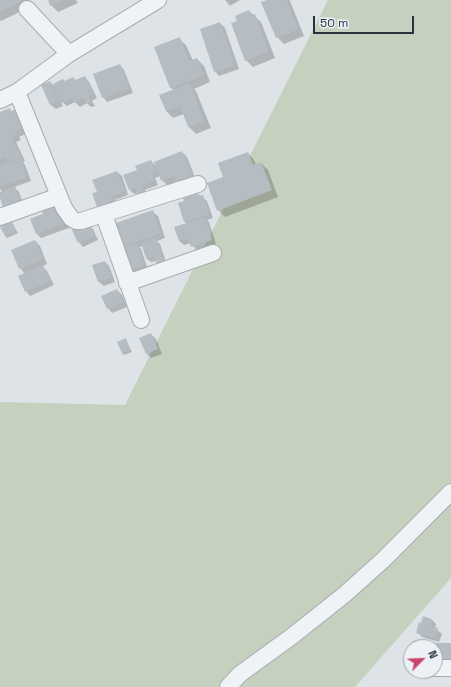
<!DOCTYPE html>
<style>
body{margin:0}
#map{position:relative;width:451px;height:687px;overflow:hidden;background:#dee3e7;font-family:"Space Grotesk",sans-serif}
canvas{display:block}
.north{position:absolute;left:403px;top:639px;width:40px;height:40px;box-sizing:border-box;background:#edf1f5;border:1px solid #9ea5ab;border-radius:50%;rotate:66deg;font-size:11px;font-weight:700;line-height:16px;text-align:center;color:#28333d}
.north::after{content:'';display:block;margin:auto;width:14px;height:18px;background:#c94670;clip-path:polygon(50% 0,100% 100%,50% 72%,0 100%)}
.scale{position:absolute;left:313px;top:16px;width:101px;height:18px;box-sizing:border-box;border:2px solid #28333d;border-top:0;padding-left:5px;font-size:12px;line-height:14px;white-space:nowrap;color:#28333d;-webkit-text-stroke:3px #edf1f5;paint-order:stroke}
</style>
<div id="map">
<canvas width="451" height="687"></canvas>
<div class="north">N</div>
<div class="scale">50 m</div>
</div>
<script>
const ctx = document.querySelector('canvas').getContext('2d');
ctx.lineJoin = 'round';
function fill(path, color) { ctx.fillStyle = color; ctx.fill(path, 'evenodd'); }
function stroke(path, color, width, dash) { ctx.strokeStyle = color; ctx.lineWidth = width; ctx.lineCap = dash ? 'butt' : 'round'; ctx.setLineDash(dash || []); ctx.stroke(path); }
const green = new Path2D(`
 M328,0H451V578L355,687H0V402L125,405Z`);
const shadow = new Path2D(`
 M0,0H29L32,6L1,21L0,20Z
 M49,0H76L78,3L58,12L51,5Z
 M225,0H240L230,6Z
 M269,0H289L290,1L304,36L284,44L277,37Z
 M249,11L261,22L275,58L253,67L246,60L239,21Z
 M220,23L225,28L239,69L219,76L215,71Z
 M179,39L186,45L193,61L197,59L204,66L210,82L194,89L196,91L211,128L196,134L189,127L184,114L173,118L166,111L174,90L171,88L156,48Z
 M120,65L124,70L133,93L107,102L103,97Z
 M85,77L89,82L97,98L92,101L95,106L91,107L87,103L80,107L75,102L67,106L60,100L63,106L56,109L51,105L42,85L50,82L53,85L63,80L64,82L73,78L76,81Z
 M9,109L29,132L19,137L21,140L16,142L25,161L23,162L25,165L31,181L14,187L19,192L24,206L9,211L4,207L0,195V193L3,192L0,189V113Z
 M182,152L187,157L196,180L182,185L177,181L167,185L162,180L160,176L155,178L158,185L145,190L149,201L138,193L134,194L130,190L138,170L151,161L157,167Z
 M248,153L254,160L256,165L261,163L268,170L278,197L225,217L218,210Z
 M117,172L122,176L128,195L115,200L117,205L113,211L98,192Z
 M198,194L207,201L213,218L207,220L209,222L216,244L197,251L191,243L184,245L179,241L187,224L185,222V202Z
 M61,206L69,228L41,238L37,234L31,219Z
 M153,212L158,216L165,238L157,241L160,244L168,268L156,261L151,262L146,258L143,246L139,247L141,249L148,270L132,275L122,247Z
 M12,223L18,233L7,238L5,236Z
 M88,224L93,229L98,240L83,247L79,242Z
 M35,241L40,246L47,264L42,266L47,271L54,285L30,296L26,291L25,274L20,268Z
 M105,262L109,266L115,282L104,286L99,282L93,266Z
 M117,290L122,295L127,307L112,313L108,308Z
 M151,334L156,339L162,354L151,358L147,354Z
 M126,340L132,352L124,355L122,353Z
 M432,620L436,624L435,628L442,634L439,642L422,637L417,632L422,624Z
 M451,644L443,660H441L436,655Z`);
const building = new Path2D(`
 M0,0H23L0,12Z
 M48,0H63L50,6Z
 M267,0H286L298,29L276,38L261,2Z
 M249,10L251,15L255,14L269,51L245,61L231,23L237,21L235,16Z
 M220,22L235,65L214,72L200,29Z
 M180,37L189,61L197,58L204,75L170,88L154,47Z
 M120,64L129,88L102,98L93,74Z
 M85,76L93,94L88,96L91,101L86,104L84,98L74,103L72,98L61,103L53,84L63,79L64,81L73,77L75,80Z
 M50,81L59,101L50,105L41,85Z
 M190,83L204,121L188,127L180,106L166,111L159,95Z
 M10,108L11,111L17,109L25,128L15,132L17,135L12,138L21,157L8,162L6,157L0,160V112Z
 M182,151L192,175L177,181L174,176L161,181L154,162Z
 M248,152L253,165L261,162L272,190L217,211L207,183L223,177L218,163Z
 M21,159L27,177L0,186V166Z
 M151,160L156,171L152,173L154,181L141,186L145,196L139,199L135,188L129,190L123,175L137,170L135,166Z
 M117,171L125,191L111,196L113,200L107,202L109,206L98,210L92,193L97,192L92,180Z
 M15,186L20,202L3,207L0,198V192Z
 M198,193L199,196L203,195L209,214L184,222L178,203L184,201L183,198Z
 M56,201L65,223L36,234L30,219L43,214L41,207Z
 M153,210L161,233L122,247L113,224Z
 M205,217L212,240L191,247L188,238L179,241L174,227Z
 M12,221L16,231L5,236L0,227Z
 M88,223L94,236L78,243L72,230Z
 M156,238L164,263L157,266L154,256L146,258L141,243Z
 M35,240L43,259L19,269L11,250Z
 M137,243L144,265L127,271L119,249Z
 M105,261L111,278L98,282L92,265Z
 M43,265L50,281L25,292L18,276Z
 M117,289L123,302L107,309L101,296Z
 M151,333L158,349L146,354L139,338Z
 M126,338L130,350L122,353L117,342Z
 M423,616L432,619L430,626L438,628L435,638L416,633L419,622L421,623Z
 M436,643H451V663L442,662L443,656L435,655Z`);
const minor = new Path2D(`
 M27,9L69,54
 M17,92L64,208L71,218L76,221H81L198,184
 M0,100L17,92L69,54L158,0
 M104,215L141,320
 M0,217L59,196
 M127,283L213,253
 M435,668H451
 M228,687L240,674L291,637L344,595L383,560L451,492`);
fill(green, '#c6d0bf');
fill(shadow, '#0003');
fill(building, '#b5bdc3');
stroke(minor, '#a4abb1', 18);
stroke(minor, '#f0f3f5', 16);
</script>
